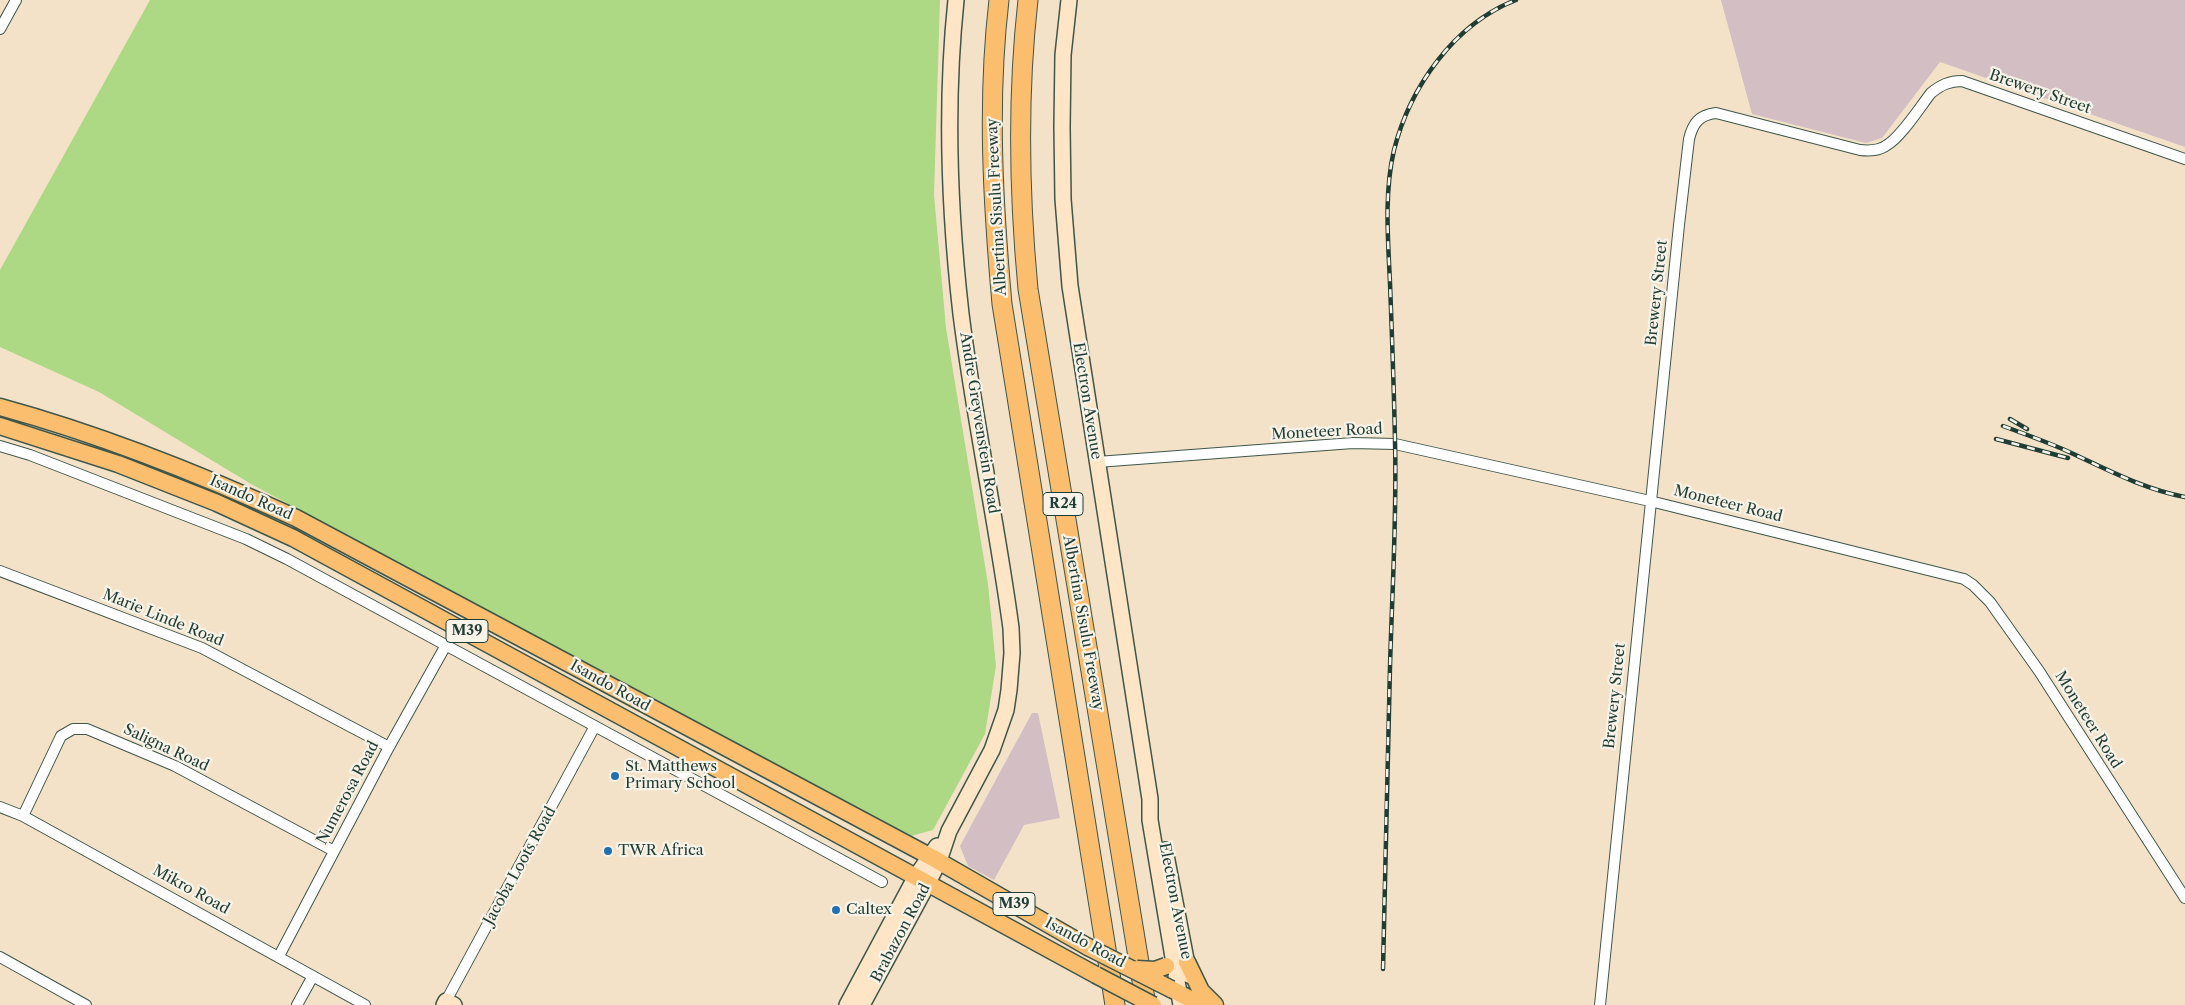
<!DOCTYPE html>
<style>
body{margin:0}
canvas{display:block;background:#f3e2c8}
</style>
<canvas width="2185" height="1005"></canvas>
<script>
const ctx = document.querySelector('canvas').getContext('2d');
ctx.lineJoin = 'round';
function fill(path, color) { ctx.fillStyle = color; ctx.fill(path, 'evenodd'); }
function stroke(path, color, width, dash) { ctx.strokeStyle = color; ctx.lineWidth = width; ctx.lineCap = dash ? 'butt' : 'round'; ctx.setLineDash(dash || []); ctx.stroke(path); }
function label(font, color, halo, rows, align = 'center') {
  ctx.font = font + ' "Libre Caslon Text",serif'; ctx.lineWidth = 4.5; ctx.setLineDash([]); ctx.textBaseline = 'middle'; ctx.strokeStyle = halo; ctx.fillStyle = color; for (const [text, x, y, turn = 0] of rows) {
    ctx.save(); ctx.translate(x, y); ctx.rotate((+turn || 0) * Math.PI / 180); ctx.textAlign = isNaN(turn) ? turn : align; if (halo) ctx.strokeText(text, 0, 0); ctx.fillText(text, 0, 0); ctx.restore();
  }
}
const industrial = new Path2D(`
 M1721,0H2185V147L1940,62L1882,138L1866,143L1752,114Z
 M1032,713H1038L1060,818L1024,825L994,880L968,866L960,846Z`);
const green = new Path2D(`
 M150,0H940L934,195L946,328L988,584L996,666L985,734L933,830L911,836L251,484L99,392L0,347V270Z`);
const street = new Path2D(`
 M0,29L16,0
 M0,446L30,455L246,539L287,559L882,882
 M1097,462L1353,443L1395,444L1650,501L1964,579L1973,585L1990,602L2039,671L2185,898
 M0,571L202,648L389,747
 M0,807L23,816L365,1005
 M23,816L61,736L73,729H87L175,766L334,851
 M279,956L389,747L446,645
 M0,957L86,1005
 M446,1001L595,726
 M297,1005L313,976
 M1600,1005L1679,225L1689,139C1693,123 1699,115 1716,113L1860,150C1870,151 1879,151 1887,145C1901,137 1920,107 1931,93C1941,85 1949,81 1962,81L2185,159`);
const secondary = new Path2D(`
 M1069,0L1063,55L1062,127L1063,199L1070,286L1150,799V820L1181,1005
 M1165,850L1189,975
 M444,1005L446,1001L454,1005
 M847,1005L915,878L937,846
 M862,1005L927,885L939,861L949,831L992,750L1006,710L1009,690L1012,653L1011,628C997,523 974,419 961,314C949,209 945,105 956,0`);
const primary = new Path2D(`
 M0,407C102,435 200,474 296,518L933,858L1088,947
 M0,426L118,464L217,503L293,538L1096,975
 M1187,962L1201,991L1215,1005
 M1171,989L1202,1005`);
const highway = new Path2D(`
 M999,0C987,102 993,203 1002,304L1115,1005
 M1028,0C1017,97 1019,193 1028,289L1146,1005`);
const rail = new Path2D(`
 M2010,419L2027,429
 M2003,426C2025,434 2047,442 2067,451C2106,469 2143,489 2185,497
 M1996,439L2068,458
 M1383,969C1385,869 1387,768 1390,667C1392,592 1397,517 1395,441C1394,389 1392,336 1390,283C1388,239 1384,193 1394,150C1410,87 1454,24 1516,0`);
const primaryBridge = new Path2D(`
 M1088,947L1171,989
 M1137,969L1155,970L1166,966
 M1096,975L1153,1005`);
const markers = [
 [615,776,5,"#1f6fb2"],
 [608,851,5,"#1f6fb2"],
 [836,910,5,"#1f6fb2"]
];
const shields = [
 [1063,504,40],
 [467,631,42],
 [1014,904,42]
];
const shieldNames = [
 ["R24",1063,504],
 ["M39",467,631],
 ["M39",1014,904]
];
const streetNames = [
 ["Brewery Street",2040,92,19],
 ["Albertina Sisulu Freeway",997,207,-93],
 ["Brewery Street",1657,293,-84],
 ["Electron Avenue",1087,401,81],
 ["Andre Greyvenstein Road",979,423,81],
 ["Moneteer Road",1327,432,-3],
 ["Isando Road",251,498,24],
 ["Moneteer Road",1728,504,14],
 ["Marie Linde Road",163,618,22],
 ["Albertina Sisulu Freeway",1083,623,80],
 ["Isando Road",610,686,29],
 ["Brewery Street",1615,696,-84],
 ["Moneteer Road",2088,720,58],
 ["Saligna Road",166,748,25],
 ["Numerosa Road",348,793,-62],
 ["Jacoba Loots Road",520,866,-61],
 ["Mikro Road",191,890,29],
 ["Electron Avenue",1175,901,79],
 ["Brabazon Road",901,933,-62],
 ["Isando Road",1085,943,28]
];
const poiNames = [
 ["St. Matthews",625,767],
 ["Primary School",625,784],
 ["TWR Africa",618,851],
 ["Caltex",846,910]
];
fill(industrial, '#d2bec3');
fill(green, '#add884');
stroke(street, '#3f564a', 12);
stroke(secondary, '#3f564a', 18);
stroke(primary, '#3f564a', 19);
stroke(highway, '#3f564a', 21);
stroke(street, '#fff', 10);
stroke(secondary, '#fde5c5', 15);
stroke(primary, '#fbbe6e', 16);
stroke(highway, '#fbbe6e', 19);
stroke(rail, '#1f3d34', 4.5);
stroke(rail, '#f7f3e8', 2.5, [8]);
stroke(primaryBridge, '#3f564a', 19, []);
stroke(primaryBridge, '#fbbe6e', 16);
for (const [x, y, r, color] of markers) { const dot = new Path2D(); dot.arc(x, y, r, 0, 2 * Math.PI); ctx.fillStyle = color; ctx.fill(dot); stroke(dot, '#f7f3e8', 2); }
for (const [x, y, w] of shields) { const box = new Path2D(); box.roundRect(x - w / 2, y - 11.5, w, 23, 4); ctx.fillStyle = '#f7f3e8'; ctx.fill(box); stroke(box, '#1f3d34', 1); }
label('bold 14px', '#1f3d34', null, shieldNames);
label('15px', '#1f3d34', '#f7f3e8', streetNames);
label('15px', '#1f3d34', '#f7f3e8', poiNames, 'left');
</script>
